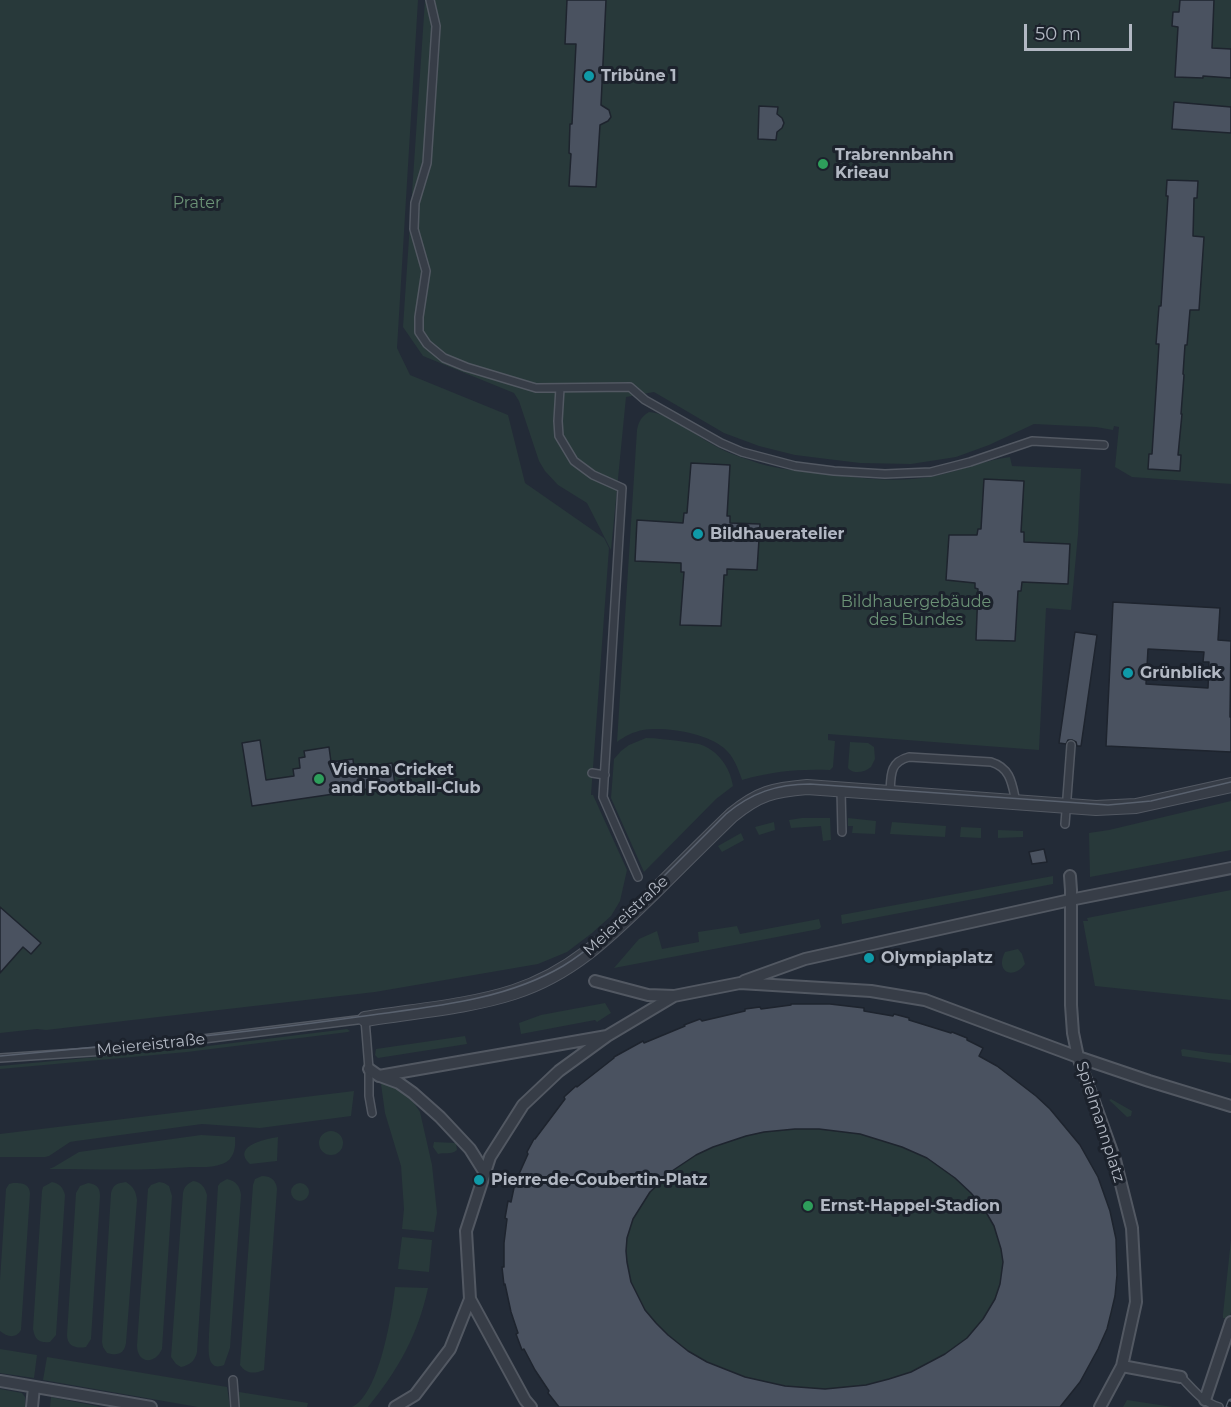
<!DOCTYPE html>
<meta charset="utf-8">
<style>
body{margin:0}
#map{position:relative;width:1231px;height:1407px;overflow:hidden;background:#232b37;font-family:Montserrat,sans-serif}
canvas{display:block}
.scale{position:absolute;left:1024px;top:24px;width:108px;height:27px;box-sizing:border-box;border:3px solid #b2b8c3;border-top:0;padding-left:8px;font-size:18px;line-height:21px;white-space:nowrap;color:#b2b8c3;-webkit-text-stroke:4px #1c222c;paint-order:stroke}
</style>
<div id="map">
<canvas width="1231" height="1407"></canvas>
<div class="scale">50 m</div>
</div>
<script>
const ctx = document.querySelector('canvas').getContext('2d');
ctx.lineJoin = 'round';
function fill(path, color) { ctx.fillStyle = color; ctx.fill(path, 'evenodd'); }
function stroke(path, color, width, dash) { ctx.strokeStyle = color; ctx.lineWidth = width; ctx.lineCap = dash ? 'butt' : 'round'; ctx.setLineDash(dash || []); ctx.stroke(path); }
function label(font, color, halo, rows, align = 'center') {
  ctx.font = font + ' Montserrat,sans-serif'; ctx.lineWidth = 6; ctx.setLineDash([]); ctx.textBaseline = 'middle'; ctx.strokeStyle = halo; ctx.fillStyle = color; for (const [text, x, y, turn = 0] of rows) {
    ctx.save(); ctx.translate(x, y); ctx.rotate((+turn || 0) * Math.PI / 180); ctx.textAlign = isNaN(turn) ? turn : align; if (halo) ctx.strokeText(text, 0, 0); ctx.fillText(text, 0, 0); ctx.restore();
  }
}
const green = new Path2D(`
 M0,0H418L397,348L410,375L508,415L525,483L604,538L609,548L591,795H593L627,870L620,901L611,916L592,933L567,952L538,964L375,992L46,1030L37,1029L0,1033Z
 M425,0H1231V484L1132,477L1115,467L1119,427L1114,426L1113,430L1096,427L1034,424L989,445L956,457L911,464L860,463L795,455L759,446L724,433L654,392L626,397L611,550L587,503L558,485L545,471L539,461L519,401L514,393L423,356L403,327Z
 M649,412C669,413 692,433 710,443C723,451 737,456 752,461C771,468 791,470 811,472C851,477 894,484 935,476C960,471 985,460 1010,457L1012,466L1081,469L1078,534L1071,610L1046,608L1039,750L828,734V740L835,741L833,767L830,770C797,769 774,771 742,780C738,768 734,757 724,748C707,733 664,726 643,730C633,732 625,736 617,742L637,430C639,421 641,417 649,412Z
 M646,738C657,738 668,740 679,741C686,742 692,743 699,744C718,750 730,767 733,786L716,799L644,872L611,798L614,759L621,751L629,745Z
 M850,742L868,743L874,747L875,759L871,767C865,772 854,775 848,768Z
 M1231,801V850L1090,877L1089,833L1109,830Z
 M802,818H830L831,840L823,841L821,826L791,828L789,820Z
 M848,818L876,821L875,834L852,833L853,826H848Z
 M774,822L775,830L759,835L755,827Z
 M892,822L946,826L945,837L890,834Z
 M961,827L981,828V838L960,837Z
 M998,830L1023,831V837L998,838Z
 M741,833L744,840L722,852L718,846Z
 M1053,876V884L842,924L841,915Z
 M1231,890V1000L1095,986L1083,921H1088L1087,918Z
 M819,919L821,927L819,929L614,968L639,939L657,931L662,949L699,942L698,932L737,926L740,934Z
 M1018,949L1022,954L1025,964C1012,981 995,971 1005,952Z
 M605,1003L611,1013L597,1022L595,1020L521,1034L519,1023L541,1015Z
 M791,1004H830L864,1008L863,1018L893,1016L894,1014L909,1018L910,1020L951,1033L952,1032L967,1038V1040L983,1048L979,1056C1051,1097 1109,1163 1117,1248C1119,1275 1116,1304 1107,1329C1096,1358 1079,1384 1060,1407L558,1406L548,1393L549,1391L535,1370L524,1349L522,1350L516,1334L518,1333L512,1316L520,1314L517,1300L509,1301L505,1285H504L502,1267L504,1266V1243L507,1219L505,1218L508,1201H511L515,1185L527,1173L521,1170L528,1154L527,1152L534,1139H535L565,1099L564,1097L576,1086L577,1087L614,1058V1057L643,1041L645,1043L684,1027V1025L700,1019L702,1021L745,1011V1009L760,1007L761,1009L791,1013Z
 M347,1029L350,1031L348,1032L187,1052L0,1069V1066L192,1048Z
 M465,1036L467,1044L378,1058L375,1055L376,1049Z
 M1183,1049L1209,1053L1231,1055V1063L1182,1056L1181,1050Z
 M385,1083L392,1084L408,1094L420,1112L432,1165L437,1213L434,1232L402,1229L404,1209L401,1166L385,1113L381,1084Z
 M354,1091L351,1116L260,1128L202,1124L76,1141L70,1142L49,1156L45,1157H0V1134Z
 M1111,1099L1132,1111L1131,1116L1127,1117L1109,1100Z
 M319 1143a12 12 0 1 1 24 0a12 12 0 1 1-24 0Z
 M201,1135L235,1137C236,1148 234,1160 222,1164C213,1168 200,1167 190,1167C143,1171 95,1169 49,1169L54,1167L79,1152Z
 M278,1137L277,1161L250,1164C231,1146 266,1139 278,1137Z
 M434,1142L456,1143L457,1150C452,1155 444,1152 438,1154L433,1147Z
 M262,1176C271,1176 276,1180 277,1189L264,1370C254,1374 246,1374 240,1365L253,1185L255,1179Z
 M227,1179C236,1181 240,1186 241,1195L230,1348L224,1365C205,1373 209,1346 209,1334L218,1186L220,1183Z
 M193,1181C201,1182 205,1187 207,1195L197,1352C195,1361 190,1365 181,1367L176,1364L171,1357L183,1193C184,1187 187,1184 193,1181Z
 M52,1182C60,1184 63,1187 65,1195L56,1335L50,1342C39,1343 35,1340 33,1329L42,1191L43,1187Z
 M126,1182C134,1187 136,1192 137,1200L126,1343C124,1354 118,1356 107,1353L103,1347L102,1342L111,1193C113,1184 118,1183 126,1182Z
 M159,1182L164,1183L169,1186L172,1196L162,1349C155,1365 137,1364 137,1345L148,1189L151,1185Z
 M13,1183C21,1183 29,1183 30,1193L21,1330C16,1339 7,1337 0,1331V1280L6,1189L9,1184Z
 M88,1183C96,1184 100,1187 100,1196L91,1339L86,1347C76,1349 67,1346 67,1335L76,1193L80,1186Z
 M291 1192a9 9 0 1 1 18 0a9 9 0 1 1-18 0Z
 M402,1237L432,1240L429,1272L398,1269Z
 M1231,1240V1312L1230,1316L1227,1319L1223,1318V1314Z
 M395,1287L428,1288C418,1335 398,1370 368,1407H352C379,1395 392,1315 395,1287Z
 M0,1349L37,1355L34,1378L0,1373Z
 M47,1357L227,1387L230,1407H198L43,1380Z
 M0,1389L22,1393L25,1397V1407H0Z
 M239,1392L308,1403L307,1407H237V1393Z
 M51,1397L96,1406L100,1407H50Z
 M1127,1400L1173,1407H1123Z`);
const building = new Path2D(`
 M567,0H606L601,105L609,110L611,117L608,121L600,125L596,187L569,186L571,154L569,153L570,124H572L576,44H565Z
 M1180,0H1214L1212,48L1231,49V78L1203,76V78L1175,77L1178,27L1172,26L1173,12H1179Z
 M1174,102L1231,107V133L1172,129Z
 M759,106L778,107L777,114L782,118L784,123L782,128L777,132L776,140L758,139Z
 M1167,180L1198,181L1197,198H1194L1193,236L1204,237L1199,310H1190L1187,345H1185L1183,374L1184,375L1181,414H1182L1178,455H1181L1180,471L1148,469L1149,454H1152L1159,344H1156L1159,306H1161L1168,196H1166Z
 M691,463L730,465L727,516H730V523L760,524L757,570L727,569V575H724L721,626L680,625L684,572H681V563L635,561L637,520L683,523L684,513H687Z
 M984,479L1024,481L1021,532H1024V542L1070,544L1068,584L1022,582L1021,591H1018L1015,641L976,640L978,589L975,588V583L946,580L949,535H977L978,529H981Z
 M1113,602L1220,608L1218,640L1231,641L1230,717H1231V752L1106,746ZM1148,649L1204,652L1203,662H1209L1208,688L1146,684Z
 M1075,632L1097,635L1081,746H1077L1076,742L1072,740H1068L1066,744L1059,743Z
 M260,740L266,780L294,776L293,769L300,768L299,758L305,757L304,751L329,747L331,762L353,759L354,769L392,763L395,785L252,806L242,743Z
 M1044,849L1047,862L1032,864L1029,852Z
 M0,907L41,943L31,954L23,947L0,973Z
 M791,1004H830L864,1008V1011L893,1016L894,1014L909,1018V1020L951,1033L952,1032L967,1038V1040L983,1048L979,1056L997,1066L1036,1096L1050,1109L1080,1145L1098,1177L1110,1211L1116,1239L1117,1275L1115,1296L1111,1313L1107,1329L1098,1349L1080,1382L1060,1407H559L548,1393L549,1391L535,1370L524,1349L522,1350L516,1334L518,1333L511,1312L505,1284L504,1285L502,1267H504V1243L507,1219L505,1218L508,1201L511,1202L515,1183L528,1154L527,1152L534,1139H535L565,1099L564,1097L576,1086L577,1087L614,1058V1057L643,1041L644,1043L685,1026L684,1025L700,1019L702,1021L745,1011V1009L760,1007L761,1009L791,1005ZM795,1129H819L860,1134L902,1147L927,1158L955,1178L971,1193L983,1207L994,1226L1001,1249L1003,1262L1000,1284L995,1299L983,1319L967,1338L945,1354L911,1372L889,1379L866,1385L825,1389L785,1386L745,1377L707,1362L688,1351L668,1335L656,1323L645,1310L631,1282L627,1262L626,1251L627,1238L633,1219L650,1192L672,1171L696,1155L713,1147L746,1136L764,1132Z`);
const service = new Path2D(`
 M430,0L436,26L427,163L415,203L414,229L426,271L419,317V332L427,344L444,358L466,367L536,388L630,387L645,400L721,443L742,452L795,466L834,471L885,474L931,472L970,462L1032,441L1104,445
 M560,388L558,421L559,436L574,461L593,475L622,488L603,797L638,877
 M592,773L605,775
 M841,790L842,832
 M890,794C891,776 889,762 909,757L991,762C1011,768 1012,784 1016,802
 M1065,824L1071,745
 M0,1058L106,1051L365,1019L369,1069V1096L372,1113
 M1181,1377C1192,1388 1203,1403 1219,1407
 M233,1380L235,1407`);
const pedestrian = new Path2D(`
 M1070,876L1071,890V1005L1073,1033L1078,1057L1115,1160L1132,1228L1136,1302L1122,1366
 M595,981L648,995L674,996L740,983L871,991L925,1000L1078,1057L1149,1081L1231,1106
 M744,981L805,959L1070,900L1231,868
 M369,1069L379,1076L607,1036L674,996
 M380,1076L399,1083L413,1093L440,1117L470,1149L485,1173
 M0,1381L151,1407
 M1205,1400L1231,1322
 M32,1407L34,1387
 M395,1407L415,1395L450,1349L470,1299
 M531,1407L525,1400L470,1299L466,1231L490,1157L523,1105L559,1071L607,1036
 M1100,1407L1122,1366L1181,1377`);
const minor = new Path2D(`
 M365,1019C413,1011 468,1007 514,992C573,973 611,934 654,892C680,866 706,840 732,815C759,793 773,790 807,787L1096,808L1136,806L1231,785`);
const tram = new Path2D(`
 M0,1056C119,1045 238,1034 357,1017C426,1007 502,1002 563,966C593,948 617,922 642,898C670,870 698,842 726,814C751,793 777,784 810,784L1108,805L1151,801L1231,782`);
const rail = new Path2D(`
 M1229,1407L1231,1402`);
const markers = [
 [589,76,6,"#0f9aa8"],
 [823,164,6,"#2e9e5b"],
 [698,534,6,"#0f9aa8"],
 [1128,673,6,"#0f9aa8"],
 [319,779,6,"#2e9e5b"],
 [869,958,6,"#0f9aa8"],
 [479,1180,6,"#0f9aa8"],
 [808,1206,6,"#2e9e5b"]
];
const poiNames = [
 ["Tribüne 1",601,76],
 ["Trabrennbahn",835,155],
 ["Krieau",835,173],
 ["Bildhaueratelier",710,534],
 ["Grünblick",1140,673],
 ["Vienna Cricket",331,770],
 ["and Football-Club",331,788],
 ["Olympiaplatz",881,958],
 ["Pierre-de-Coubertin-Platz",491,1180],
 ["Ernst-Happel-Stadion",820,1206]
];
const parkNames = [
 ["Prater",197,203],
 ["Bildhauergebäude",916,602],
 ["des Bundes",916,620]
];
const streetNames = [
 ["Meiereistraße",626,916,-43],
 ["Meiereistraße",151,1045,-6],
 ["Spielmannplatz",1100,1122,72]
];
fill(green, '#28393a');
fill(building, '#4a5260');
stroke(building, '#1e242e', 1.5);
stroke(service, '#525862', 10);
stroke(pedestrian, '#525862', 14);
stroke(minor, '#525862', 16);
stroke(service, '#373d47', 7);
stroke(pedestrian, '#373d47', 10);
stroke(minor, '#373d47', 14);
stroke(tram, '#59616e', 1.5);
stroke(rail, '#59616e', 7);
stroke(rail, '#1c222c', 4.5, [14]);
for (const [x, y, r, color] of markers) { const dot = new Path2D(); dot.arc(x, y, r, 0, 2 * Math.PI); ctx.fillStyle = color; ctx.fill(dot); stroke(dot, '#1c222c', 2); }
label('bold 16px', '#b2b8c3', '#1c222c', poiNames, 'left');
label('16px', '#6b9276', '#1c222c', parkNames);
label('16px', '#b2b8c3', '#1c222c', streetNames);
</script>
